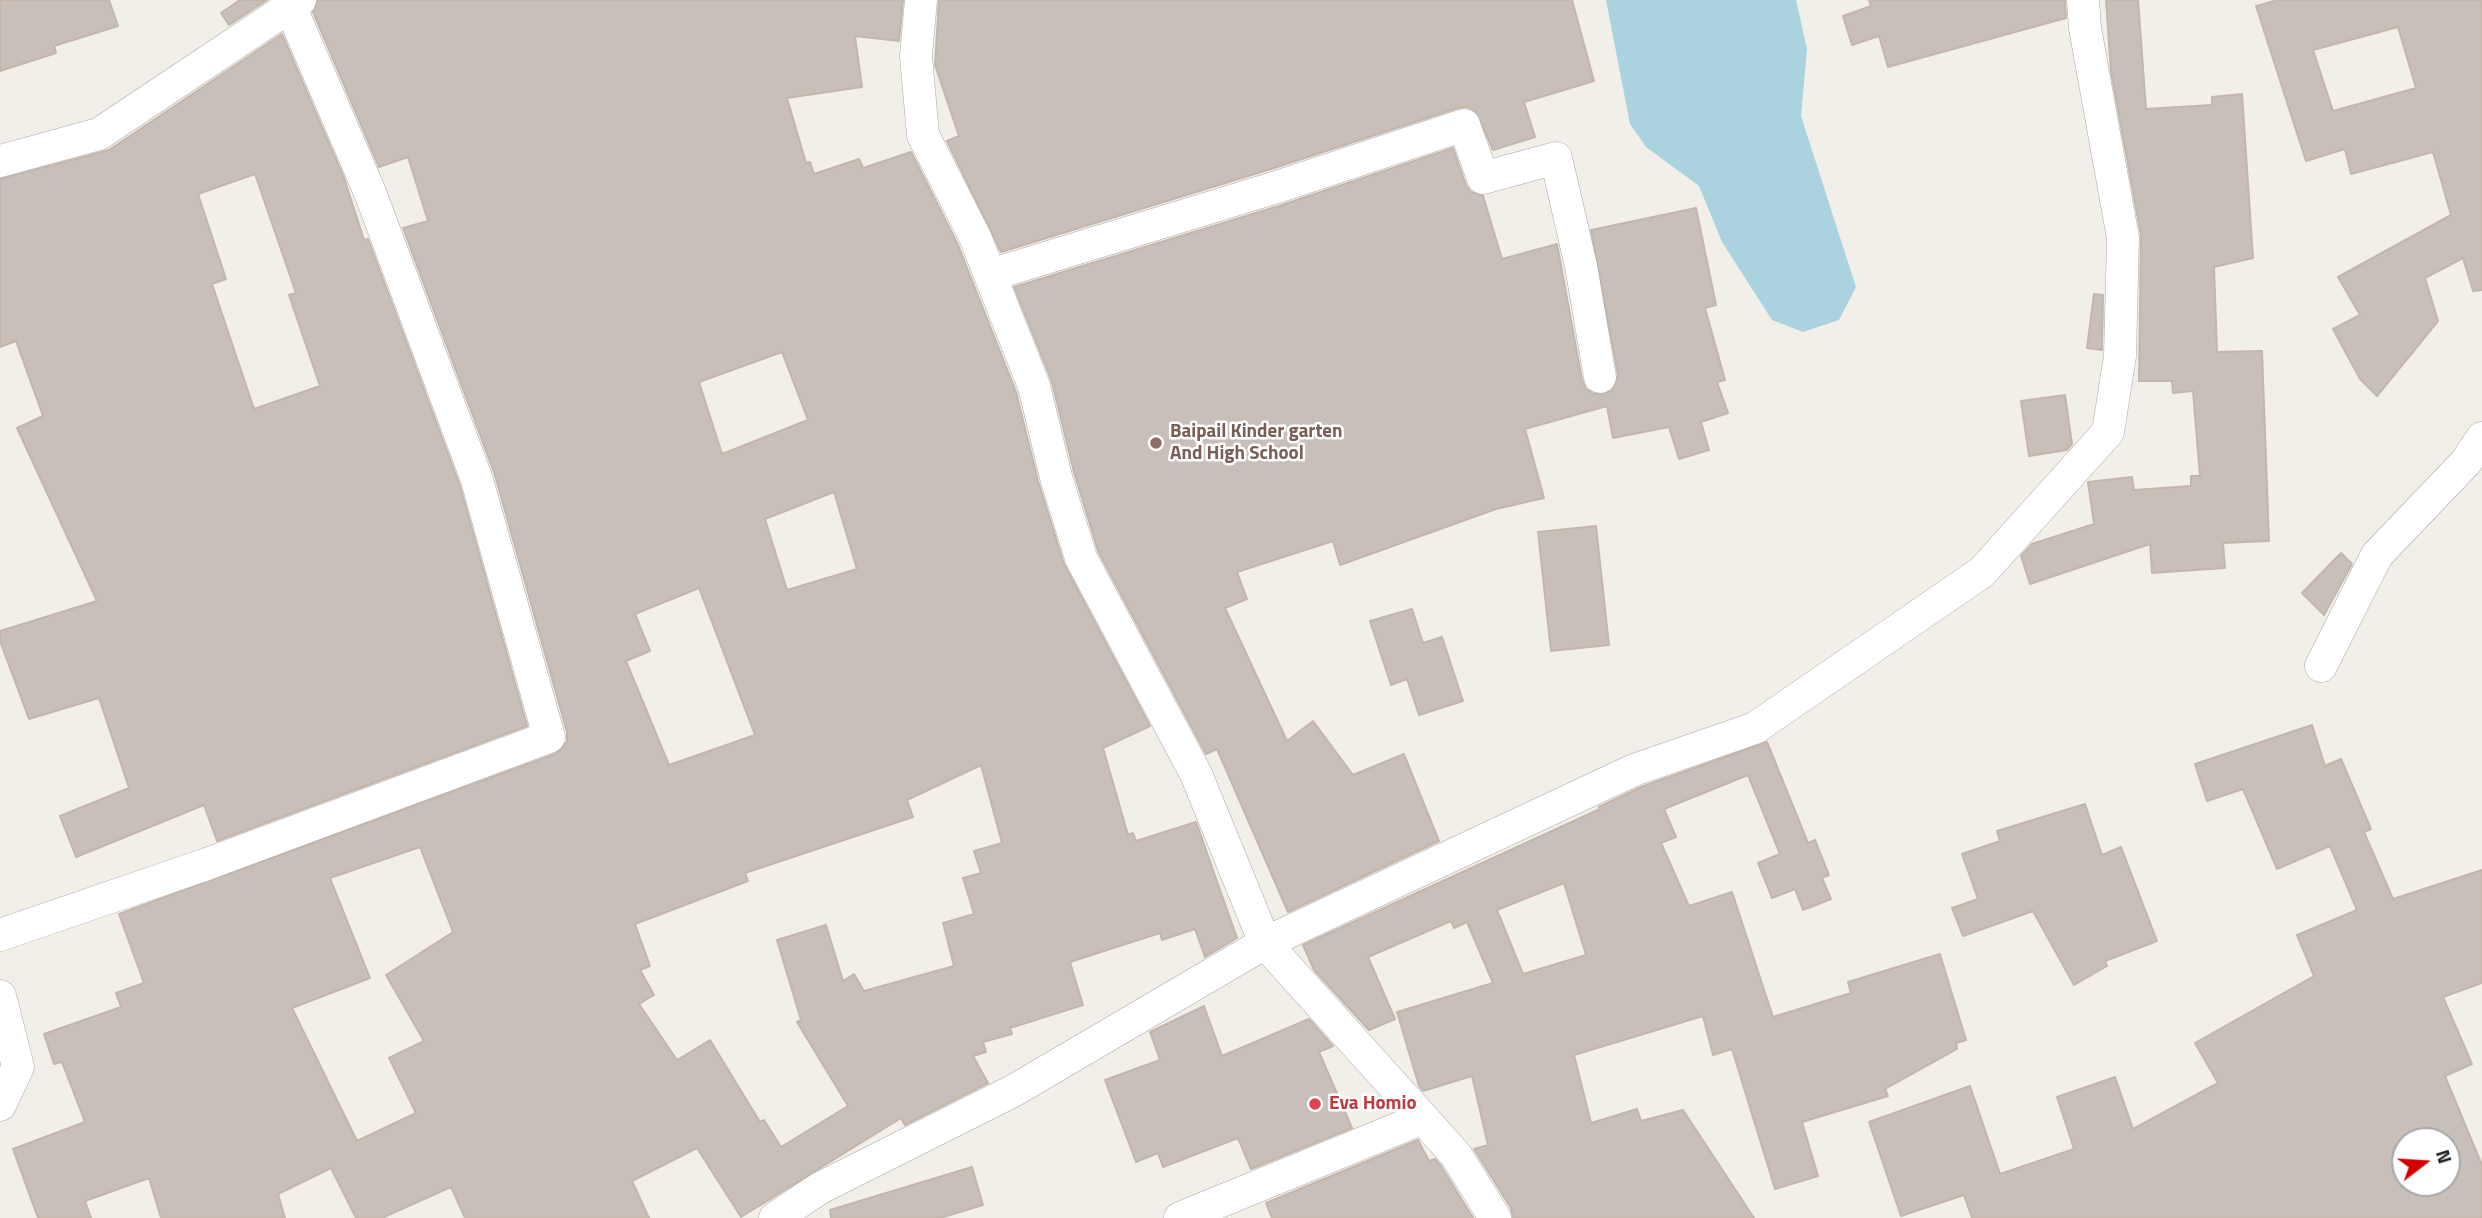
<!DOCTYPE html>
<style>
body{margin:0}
#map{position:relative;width:2482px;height:1218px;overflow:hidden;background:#f2efe9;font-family:"Titillium Web",sans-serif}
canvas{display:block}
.north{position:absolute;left:2391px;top:1127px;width:70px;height:70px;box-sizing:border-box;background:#fff;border:2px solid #a7a7a7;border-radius:50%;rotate:73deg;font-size:19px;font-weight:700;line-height:28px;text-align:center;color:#222}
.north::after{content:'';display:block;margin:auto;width:24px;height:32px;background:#d40000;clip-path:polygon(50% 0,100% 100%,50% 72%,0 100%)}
</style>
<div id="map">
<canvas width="2482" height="1218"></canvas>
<div class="north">N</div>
</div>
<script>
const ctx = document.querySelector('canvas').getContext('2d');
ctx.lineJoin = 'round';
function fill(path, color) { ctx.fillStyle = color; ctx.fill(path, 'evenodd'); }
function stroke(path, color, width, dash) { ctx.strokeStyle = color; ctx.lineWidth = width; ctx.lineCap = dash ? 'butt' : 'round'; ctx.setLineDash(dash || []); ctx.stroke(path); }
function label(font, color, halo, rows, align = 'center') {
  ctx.font = font + ' "Titillium Web",sans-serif'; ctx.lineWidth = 5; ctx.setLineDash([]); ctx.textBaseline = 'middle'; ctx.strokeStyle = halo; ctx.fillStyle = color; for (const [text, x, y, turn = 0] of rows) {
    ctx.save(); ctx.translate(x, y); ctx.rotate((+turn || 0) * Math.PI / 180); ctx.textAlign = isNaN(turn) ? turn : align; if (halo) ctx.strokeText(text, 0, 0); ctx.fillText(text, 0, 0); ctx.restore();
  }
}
const water = new Path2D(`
 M1606,0H1796L1807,49L1801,116L1856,287L1839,320L1803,332L1772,320L1722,242L1699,186L1646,147L1630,124Z`);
const building = new Path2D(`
 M0,0H109L118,26L54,46L56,53L0,71Z
 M240,0H267L229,25L221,13Z
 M318,0H903L899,41L855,36L862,87L787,98L806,163L810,162L814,174L859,159L863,168L911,152L958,245L1016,392L1038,481L1064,564L1150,726L1103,748L1128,835L1133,833L1136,841L1196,822L1237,938L1205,957L1195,929L1162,940L1160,933L1070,962L1083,1005L1010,1028L1012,1034L983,1042L986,1052L973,1056L988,1083L905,1125L901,1118L741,1217L697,1148L632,1181L649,1218H465L451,1187L382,1218H356L331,1168L278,1194L285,1218H161L149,1178L85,1201L91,1218H38L13,1149L85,1122L62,1062L54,1064L44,1034L121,1007L116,993L144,983L119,914L555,754L567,742V732L495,475L403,228L428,221L408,157L379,167L313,12ZM782,352L808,420L722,454L699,382ZM834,492L857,569L787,590L765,519ZM699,588L755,735L669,765L626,661L650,651L635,614ZM981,765L1002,843L974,851L981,873L963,878L974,914L943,923L954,966L864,991L854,974L843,981L826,925L777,940L801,1020L797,1022L848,1106L781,1147L764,1120L760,1122L710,1040L677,1060L639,1004L654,995L640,970L650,966L635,924L748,881L745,873L913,817L907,800ZM420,847L453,932L386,975L424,1041L389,1058L416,1113L357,1141L292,1008L370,978L330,878Z
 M939,0H1572L1594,81L1524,102L1535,137L1493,150L1476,112L1468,107L1458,108L1271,169L1001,252L947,141L959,136L935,65Z
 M1869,0H2065L2066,18L1888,67L1879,36L1852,45L1843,16L1871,6Z
 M2106,0H2138L2146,109L2212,105V97L2242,94L2253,258L2214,267L2217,352L2262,351L2269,541L2223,543L2225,568L2152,573L2150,544L2030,584L2021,556L2032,544L2094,524L2088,482L2132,477L2134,490L2191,486V476H2200L2193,391L2173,393L2172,381H2139L2141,235L2111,71Z
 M2278,0H2482V290L2473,291L2463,258L2425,278L2438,321L2377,396L2360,379L2333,329L2360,315L2338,277L2451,215L2433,152L2351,174L2345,149L2306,161L2256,6ZM2398,27L2416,88L2333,111L2313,50Z
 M282,34L344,178L364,240L368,239L460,486L527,726L217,841L204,805L76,857L60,816L129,788L99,698L29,719L0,641V631L97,601L17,428L43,416L16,341L0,347V179L109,150ZM255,174L296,293L289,295L320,386L254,409L212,284L226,279L198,194Z
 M1453,148L1466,185L1471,192L1483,196L1502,259L1557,244L1582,380L1586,389L1594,394L1612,391L1618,375L1591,230L1696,208L1716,305L1705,308L1725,380L1717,382L1728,413L1701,422L1709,450L1679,459L1669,427L1613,438L1607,406L1525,429L1544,498L1496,509L1340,565L1333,541L1237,572L1247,599L1225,608L1287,741L1313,721L1353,775L1404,754L1439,841L1288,912L1217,749L1206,754L1098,551L1074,472L1052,382L1014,287L1282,205Z
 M2094,294L2103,295L2102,350L2087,348Z
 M2065,395L2072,444L2067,450L2029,456L2021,401Z
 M1596,526L1609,645L1551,651L1538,532Z
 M2341,553L2352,564L2324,615L2302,593Z
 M1412,609L1423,643L1442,637L1463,701L1419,715L1407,679L1391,685L1370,621Z
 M2312,725L2325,766L2341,759L2371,829L2364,832L2393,899L2482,870V983L2443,997L2472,1064L2445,1076L2482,1165V1218H1972L1964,1195L1901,1216L1869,1122L1970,1086L2000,1174L2074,1149L2057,1097L2115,1077L2133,1129L2218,1083L2195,1043L2314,976L2297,935L2357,910L2330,846L2277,869L2243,789L2207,801L2195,764ZM2405,1141H2447V1183H2405Z
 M1767,742L1808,843L1815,840L1829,875L1822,878L1831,899L1803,910L1795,889L1772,898L1758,863L1780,854L1748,775L1664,809L1676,837L1661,843L1689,906L1732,892L1773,1017L1851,993L1848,982L1940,954L1966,1040L1956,1043L1957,1049L1885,1089L1888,1096L1802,1122L1818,1176L1775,1189L1732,1049L1713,1055L1703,1016L1574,1055L1591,1123L1637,1109L1641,1121L1683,1110L1754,1218H1513L1511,1208L1474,1149L1488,1145L1472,1076L1423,1091L1419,1086L1397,1012L1493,983L1467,922L1454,928L1451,921L1368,957L1395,1019L1369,1030L1314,970L1303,945L1600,809L1599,807L1641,787ZM1564,883L1586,955L1523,974L1497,910Z
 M2085,804L2102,855L2121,847L2157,941L2105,961L2107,966L2074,985L2033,911L1963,936L1952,908L1978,899L1962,854L2000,841L1997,831Z
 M1204,1006L1222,1056L1309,1019L1333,1046L1319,1052L1352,1128L1251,1169L1238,1138L1163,1167L1158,1153L1136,1162L1105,1080L1160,1060L1150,1032Z
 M1418,1140L1429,1161L1435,1159L1441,1166L1473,1218H1272L1266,1203Z
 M972,1167L983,1205L940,1218H831L830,1210Z`);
const street = new Path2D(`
 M921,0L916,56L923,135L975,237L1034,386L1056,477L1081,558L1196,774L1265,943L1456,1155L1495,1218
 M0,161L99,134L300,0
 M990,275L1277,187L1464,125L1483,178L1556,158L1581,266L1600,377
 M2321,666L2377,555L2466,462L2482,438
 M0,935L207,864L549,737L477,480L371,195L290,6
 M0,996L18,1067L0,1105
 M775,1218L820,1188L1013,1091L1265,943L1634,770L1755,728L1982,572L2108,432L2120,356L2123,238L2085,28L2083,0
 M1180,1218L1421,1119`);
const markers = [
 [1156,443,7,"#8d6e63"],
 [1315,1104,7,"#e0444e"]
];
const educationNames = [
 ["Baipail Kinder garten",1170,432],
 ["And High School",1170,454]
];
const healthNames = [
 ["Eva Homio",1329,1104]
];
fill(water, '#aad3df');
fill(building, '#c7bfb8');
stroke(building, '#c4b6ab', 2);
stroke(street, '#a9a9a9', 33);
stroke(street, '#fff', 32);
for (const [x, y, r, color] of markers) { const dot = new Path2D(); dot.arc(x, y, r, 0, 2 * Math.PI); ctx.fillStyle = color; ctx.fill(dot); stroke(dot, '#fff', 2.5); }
label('bold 19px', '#785e54', '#fff', educationNames, 'left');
label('bold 19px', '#be3a42', '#fff', healthNames, 'left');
</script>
